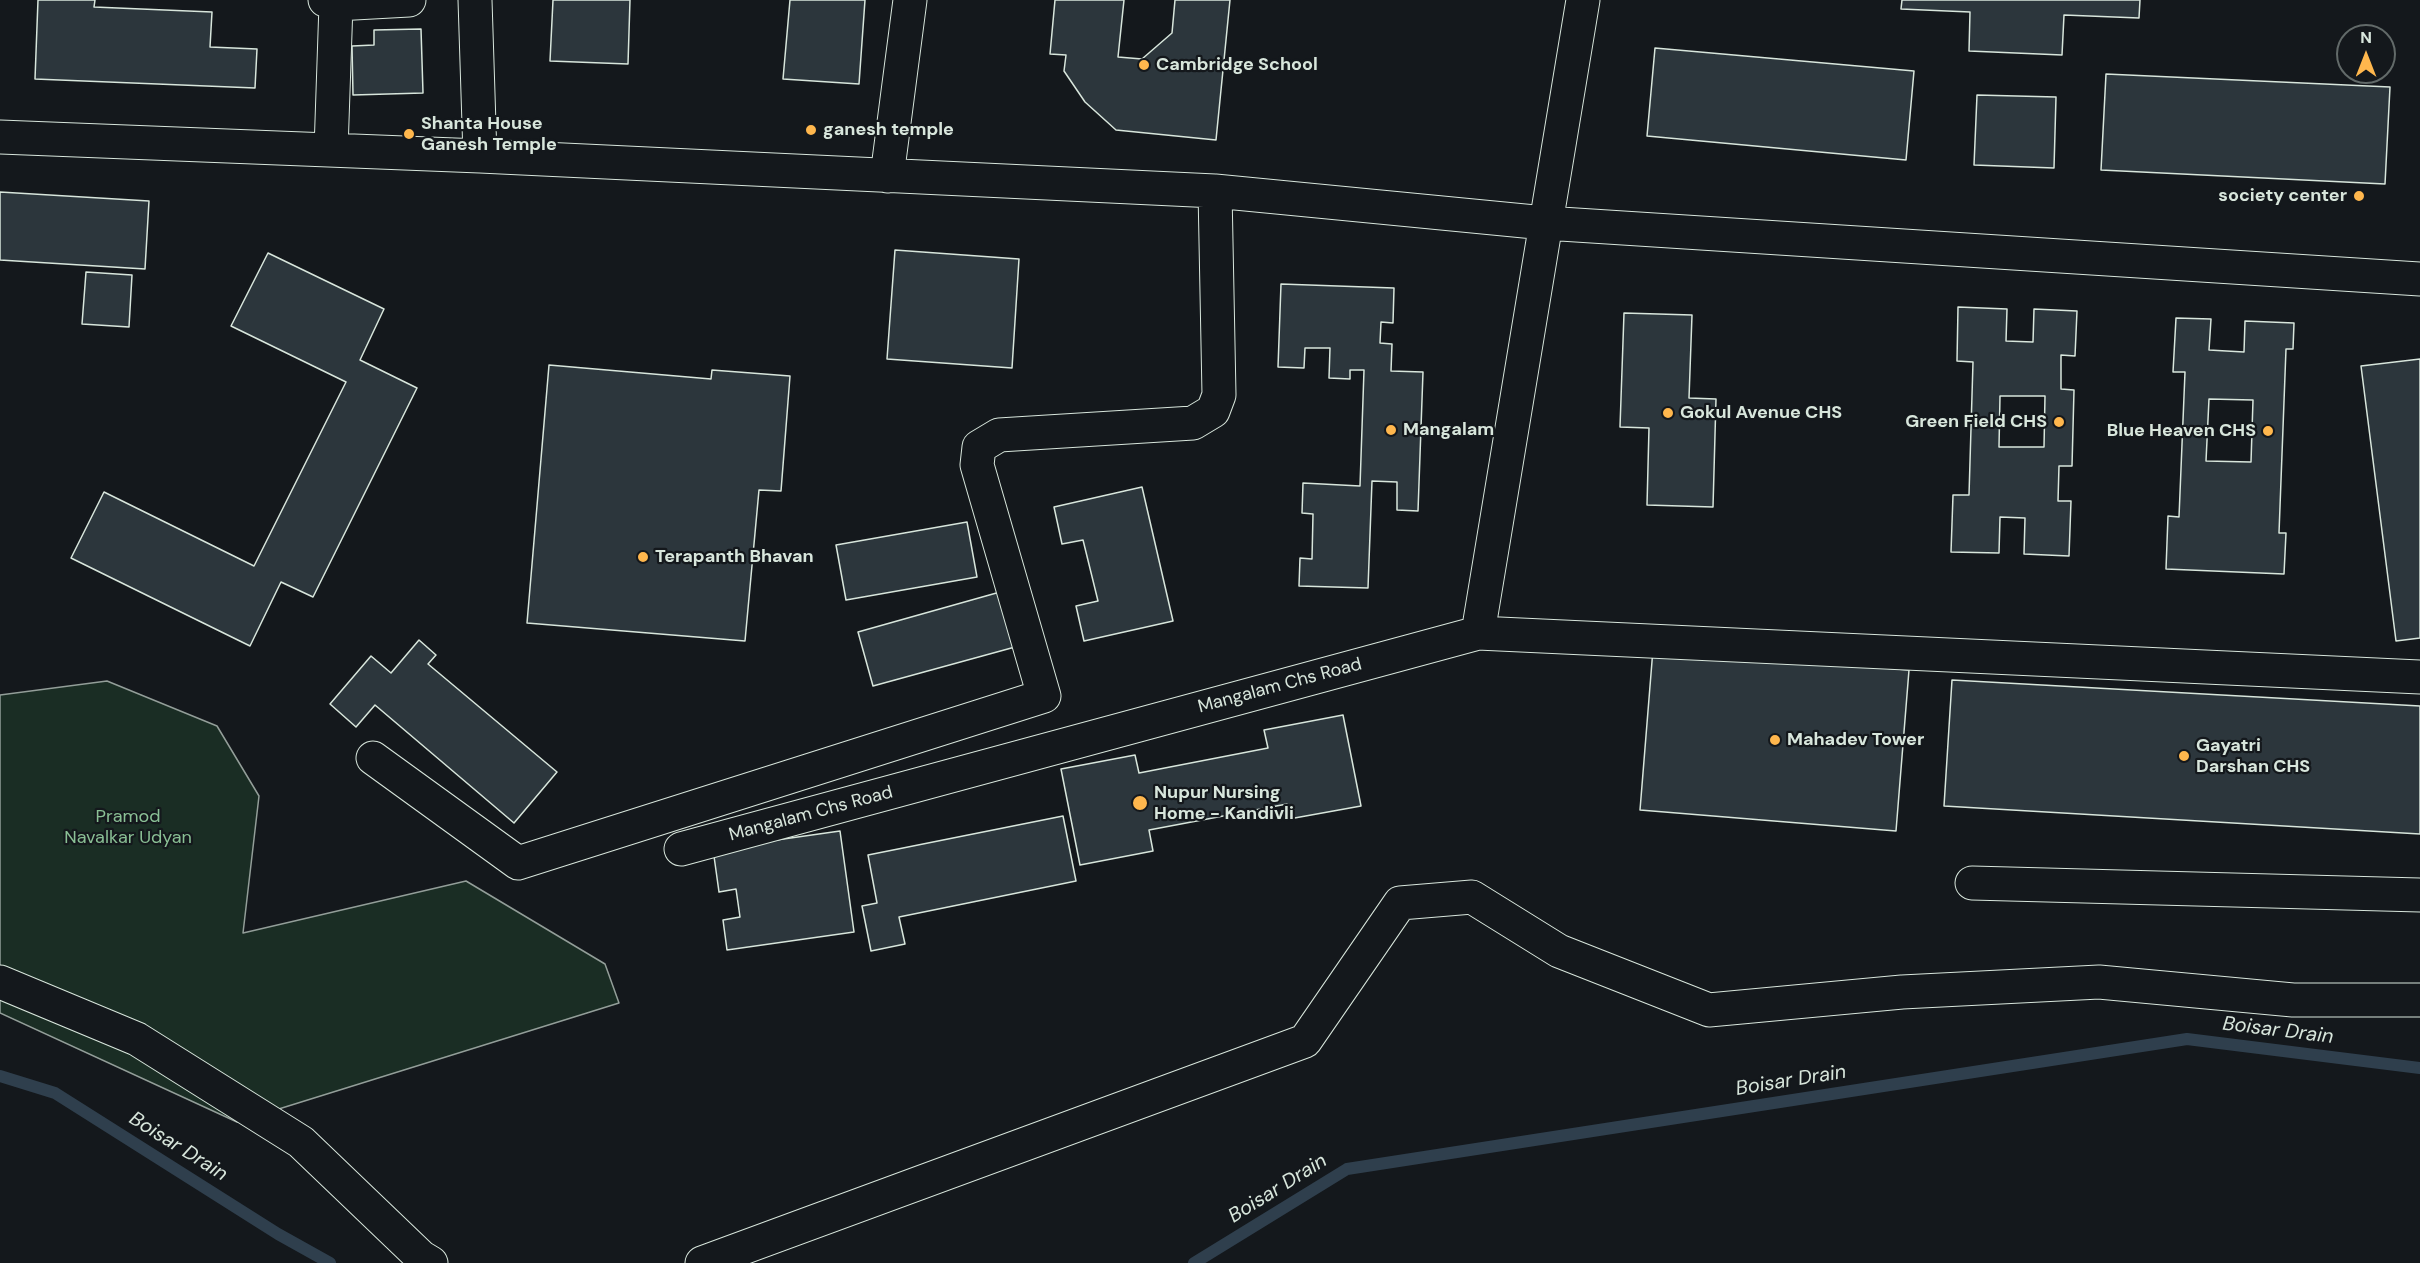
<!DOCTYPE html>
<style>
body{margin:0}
#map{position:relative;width:2420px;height:1263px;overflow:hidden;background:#14181c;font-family:"DM Sans",sans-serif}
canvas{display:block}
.north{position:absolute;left:2336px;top:24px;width:60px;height:60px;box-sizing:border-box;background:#14181c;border:2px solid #626a69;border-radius:50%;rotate:0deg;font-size:16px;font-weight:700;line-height:24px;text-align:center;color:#d8e6dc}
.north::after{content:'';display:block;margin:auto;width:21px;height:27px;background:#ffb74d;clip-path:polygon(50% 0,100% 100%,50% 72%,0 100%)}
</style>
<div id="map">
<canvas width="2420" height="1263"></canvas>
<div class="north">N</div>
</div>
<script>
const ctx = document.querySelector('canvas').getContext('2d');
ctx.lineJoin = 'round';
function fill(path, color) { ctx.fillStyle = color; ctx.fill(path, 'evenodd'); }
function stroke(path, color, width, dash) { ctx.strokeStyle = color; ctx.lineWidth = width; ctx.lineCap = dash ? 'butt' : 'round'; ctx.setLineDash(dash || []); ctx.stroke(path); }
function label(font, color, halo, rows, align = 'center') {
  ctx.font = font + ' "DM Sans",sans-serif'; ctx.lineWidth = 4.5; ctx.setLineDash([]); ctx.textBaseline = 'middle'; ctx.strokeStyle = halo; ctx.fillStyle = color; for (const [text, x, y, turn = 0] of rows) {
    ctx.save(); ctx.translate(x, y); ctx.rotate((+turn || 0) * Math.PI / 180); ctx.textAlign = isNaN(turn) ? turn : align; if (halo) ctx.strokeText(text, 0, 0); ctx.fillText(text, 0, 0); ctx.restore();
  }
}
const green = new Path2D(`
 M107,681L217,726L259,796L243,933L466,881L605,964L619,1003L237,1122L0,1013V695Z`);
const stream = new Path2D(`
 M0,1076L55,1093L278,1234L330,1263
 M1194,1263L1347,1169L2187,1039L2420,1068`);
const building = new Path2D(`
 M38,0H95L94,7L212,12L210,47L257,49L255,88L35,79Z
 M553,0H630L628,64L550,61Z
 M790,0H865L859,84L783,79Z
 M1055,0H1124L1118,57L1142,59L1172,33L1175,0H1230L1216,140L1116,130L1085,102L1064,71L1066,55L1050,54Z
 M1902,0H2140L2139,18L2064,15L2062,55L1969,51L1970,12L1901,9Z
 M421,29L423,93L353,95L352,46L374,45V30Z
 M1655,48L1914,71L1906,160L1647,136Z
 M2106,74L2390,87L2385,184L2101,170Z
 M1977,95L2056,97L2054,168L1974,165Z
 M0,192L149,201L145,269L0,260Z
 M895,250L1019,259L1012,368L887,359Z
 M268,253L384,309L360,360L417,388L313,597L281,582L250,646L71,558L104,492L254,566L346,382L231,326Z
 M86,272L132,275L129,327L82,324Z
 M1281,284L1394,288L1393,323L1381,322L1380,343L1392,344L1391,371L1423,372L1418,511L1397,510V482L1372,481L1368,588L1299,586L1300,558L1312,559L1313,514L1302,513L1303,483L1360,486L1364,370H1350V379L1329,378L1330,348H1305L1304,368L1278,367Z
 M1958,307L2007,309L2006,341L2033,342L2034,309L2077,311L2075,356L2061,355V389L2074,390L2072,466H2059L2058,501H2071L2069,556L2024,554L2025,518L2000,517L1999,553L1951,552L1953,495H1969L1973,362L1957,361ZM2000,396H2045L2044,447H1999Z
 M1624,313L1692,315L1689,398L1716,399L1713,507L1647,505L1649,428L1620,427Z
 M2176,318L2211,319L2209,350L2244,352L2245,321L2294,323L2293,349H2286L2279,533H2286L2284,574L2166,569L2168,516L2179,517L2185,372H2173ZM2209,399L2253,400L2251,462L2206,461Z
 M2420,359V638L2396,641L2361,366Z
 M549,365L711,379L712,370L790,376L781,491L759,490L745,641L527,623Z
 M1142,487L1173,621L1084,641L1076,606L1098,601L1083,540L1062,544L1054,507Z
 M967,522L977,577L846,600L836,545Z
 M1000,592L1015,647L873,686L858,632Z
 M419,640L436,655L428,664L557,772L514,823L375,705L356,727L330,704L371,656L391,673Z
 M1653,649L1909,670L1896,831L1640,810Z
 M1952,680L2420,706V834L1944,806Z
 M1343,715L1361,806L1289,819L1287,804L1149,830L1153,851L1080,865L1061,769L1135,755L1139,773L1268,748L1264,730Z
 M1063,816L1076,881L899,917L905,944L871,951L862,906L877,903L868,855Z
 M840,831L854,932L727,950L723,920L740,917L736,889L719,892L713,849Z`);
const minor = new Path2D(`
 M325,0L336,4L331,150
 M475,0L480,156
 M336,4L409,0
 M0,137L480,156L1215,191L1545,223L2420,279
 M887,176L910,0
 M1478,633L1583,0
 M373,758L518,863L1044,696L977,465L979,447L999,435L1193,423L1213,411L1219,395L1215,191
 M681,849L1478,633L2420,677
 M1972,883L2420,895
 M0,982L137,1039L301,1142L421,1257L431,1263
 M702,1263L1305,1041L1400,903L1472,897L1559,951L1709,1010L1902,992L2099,982L2293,1000H2420`);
const markers = [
 [1144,65,6,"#ffb74d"],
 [811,130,6,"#ffb74d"],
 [409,134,6,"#ffb74d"],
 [2359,196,6,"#ffb74d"],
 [1668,413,6,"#ffb74d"],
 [2059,422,6,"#ffb74d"],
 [1391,430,6,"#ffb74d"],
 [2268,431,6,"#ffb74d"],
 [643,557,6,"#ffb74d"],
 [1775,740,6,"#ffb74d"],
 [2184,756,6,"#ffb74d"],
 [1140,803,8,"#ffb74d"]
];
const poiNames = [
 ["Cambridge School",1156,65],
 ["Shanta House",421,124],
 ["Ganesh Temple",421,145],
 ["ganesh temple",823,130],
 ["society center",2347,196,"right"],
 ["Gokul Avenue CHS",1680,413],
 ["Green Field CHS",2047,422,"right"],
 ["Mangalam",1403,430],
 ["Blue Heaven CHS",2256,431,"right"],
 ["Terapanth Bhavan",655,557],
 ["Mahadev Tower",1787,740],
 ["Gayatri",2196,746],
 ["Darshan CHS",2196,767],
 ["Nupur Nursing",1154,793],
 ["Home - Kandivli",1154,814]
];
const streetNames = [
 ["Mangalam Chs Road",1280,686,-15],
 ["Mangalam Chs Road",811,814,-15]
];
const parkNames = [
 ["Pramod",128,817],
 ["Navalkar Udyan",128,838]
];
const waterNames = [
 ["Boisar Drain",2278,1031,7],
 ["Boisar Drain",1791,1081,-9],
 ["Boisar Drain",178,1147,32],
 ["Boisar Drain",1278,1189,-32]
];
fill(green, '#1a2d24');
stroke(green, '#939e99', 1.5);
stroke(stream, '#2f3f4d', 12);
fill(building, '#2c363c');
stroke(building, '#d8e6dc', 1.5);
stroke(minor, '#d8e6dc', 35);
stroke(minor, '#14181c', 33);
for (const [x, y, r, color] of markers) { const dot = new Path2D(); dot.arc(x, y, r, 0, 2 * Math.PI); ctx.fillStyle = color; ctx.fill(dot); stroke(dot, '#14181c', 2); }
label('bold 18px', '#d8e6dc', '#14181c', poiNames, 'left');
label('18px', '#d8e6dc', '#14181c', streetNames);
label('18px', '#8ac095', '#14181c', parkNames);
label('italic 20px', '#d8e6dc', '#14181c', waterNames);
</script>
